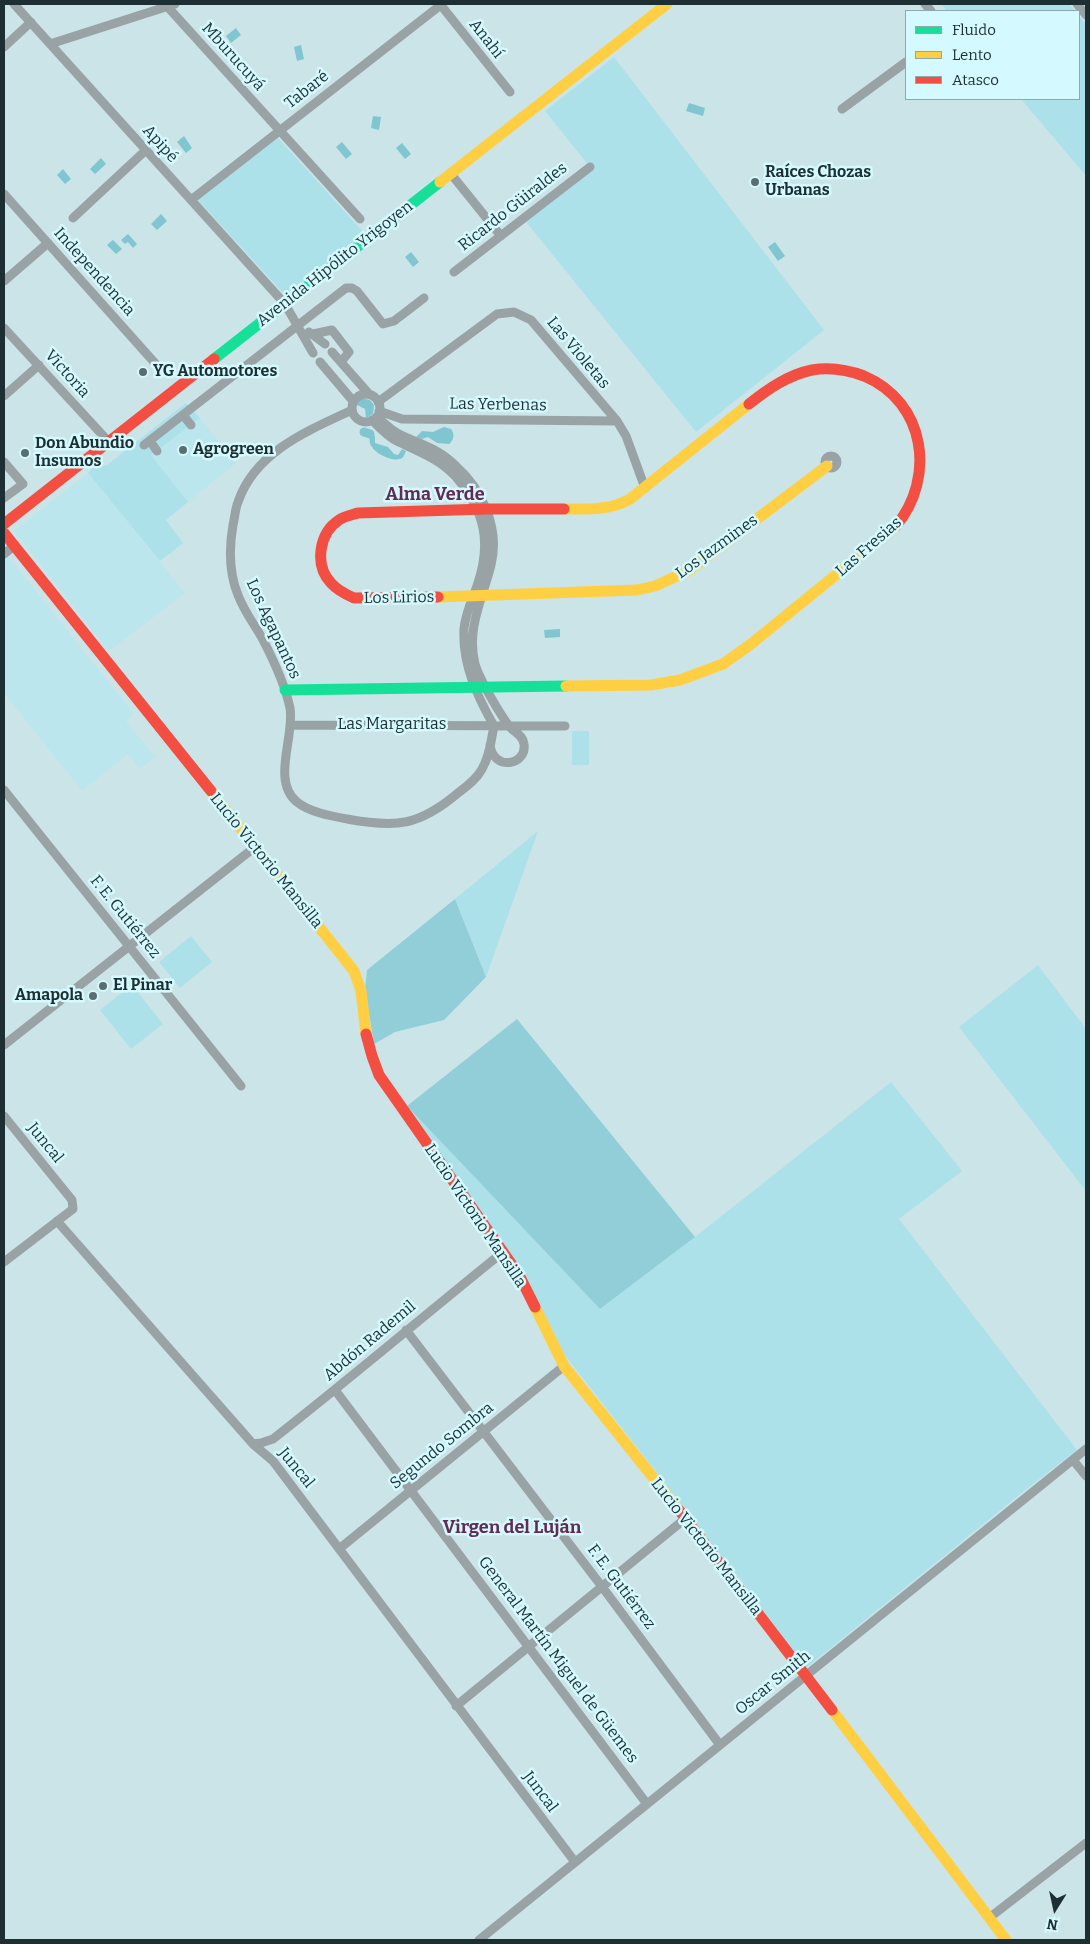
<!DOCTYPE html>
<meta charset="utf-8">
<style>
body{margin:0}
#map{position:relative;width:1090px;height:1944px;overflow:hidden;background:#cbe4e8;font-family:Bitter,serif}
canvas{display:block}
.frame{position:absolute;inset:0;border:5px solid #1d2f32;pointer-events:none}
.legend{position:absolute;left:905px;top:10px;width:175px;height:90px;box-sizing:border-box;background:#d4f9fe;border:1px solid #8ba8ac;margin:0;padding:6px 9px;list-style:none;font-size:15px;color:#1d2f32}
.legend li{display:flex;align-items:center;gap:10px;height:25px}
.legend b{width:25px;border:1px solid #8ba8ac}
.north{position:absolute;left:1030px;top:1884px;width:50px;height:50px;-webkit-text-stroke:4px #d4f9fe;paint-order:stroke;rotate:190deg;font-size:14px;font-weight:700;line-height:20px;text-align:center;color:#1d2f32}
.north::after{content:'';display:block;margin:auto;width:18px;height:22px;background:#1d2f32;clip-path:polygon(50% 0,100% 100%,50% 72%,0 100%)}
</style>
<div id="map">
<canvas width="1090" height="1944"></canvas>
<div class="frame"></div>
<ul class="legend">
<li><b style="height:6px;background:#16e098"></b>Fluido</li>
<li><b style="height:6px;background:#ffcf43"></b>Lento</li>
<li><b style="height:6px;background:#f24e42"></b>Atasco</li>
</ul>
<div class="north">N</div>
</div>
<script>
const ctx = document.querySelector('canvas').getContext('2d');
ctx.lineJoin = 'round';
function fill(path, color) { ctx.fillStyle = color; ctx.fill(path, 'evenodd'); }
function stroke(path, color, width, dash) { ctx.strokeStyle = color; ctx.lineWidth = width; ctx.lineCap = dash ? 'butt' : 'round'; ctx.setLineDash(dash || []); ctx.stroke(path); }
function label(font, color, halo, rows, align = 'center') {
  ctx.font = font + ' Bitter,serif'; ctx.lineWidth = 5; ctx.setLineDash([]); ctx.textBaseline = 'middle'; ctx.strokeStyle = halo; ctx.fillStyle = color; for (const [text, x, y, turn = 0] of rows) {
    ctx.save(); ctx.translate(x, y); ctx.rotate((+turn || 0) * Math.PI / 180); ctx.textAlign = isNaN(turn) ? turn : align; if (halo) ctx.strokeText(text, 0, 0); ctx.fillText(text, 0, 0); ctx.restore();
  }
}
const built = new Path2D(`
 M200,418L236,463L188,502L151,455Z
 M88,473L185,593L109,651L14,531Z
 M8,556L134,714L126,721L155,757L140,769L128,754L82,791L4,693V560Z`);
const green = new Path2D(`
 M941,4H1069L1075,11H947Z
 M1079,16L1086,24V176L1021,99H1079Z
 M614,57L824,330L696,432L523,218L590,167L545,111Z
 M278,138L365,234L285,295L198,200Z
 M186,403L200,418L151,455L188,502L166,520L183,543L160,561L88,473L95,466L107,465Z
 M572,731H589V765H572Z
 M538,831L486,977L455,899Z
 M191,936L212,962L180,988L159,962Z
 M1038,965L1086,1029V1191L959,1027Z
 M132,985L163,1024L131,1049L100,1010Z
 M891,1082L962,1171L899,1219L1077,1450L1024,1491L806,1668L740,1579L560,1349L407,1106L600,1309L695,1237Z`);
const forest = new Path2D(`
 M455,899L486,977L444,1020L395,1032L374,1044L365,989L367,970Z
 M517,1019L695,1237L600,1309L407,1106Z`);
const water = new Path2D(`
 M236,28L241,35L231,43L226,36Z
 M301,45L304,59L297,61L294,47Z
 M689,103L705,108L703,116L686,111Z
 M373,116L381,117L379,130L371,128Z
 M184,136L192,148L186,153L177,142Z
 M342,142L352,154L346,159L336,147Z
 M402,143L411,154L405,159L396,148Z
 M101,158L106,164L95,174L90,169Z
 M63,169L71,179L65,184L57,175Z
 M161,214L167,221L157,230L151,224Z
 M128,234L137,244L133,248L128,242L125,244L121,240Z
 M113,240L122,249L116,254L107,245Z
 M775,242L785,256L778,261L768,247Z
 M411,252L419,262L413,267L405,257Z
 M362,398L370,400L374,405L373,414L366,418L365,409L355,404Z
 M444,427L451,429C455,434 454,440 449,444L437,443L428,437L422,439L416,437L422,431L433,432Z
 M371,433L375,436V443L388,447L394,454L398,455L402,449L406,451C405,453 404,457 402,458C394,463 376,454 372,447C369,444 370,439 369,436Z
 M560,629V637L545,638L544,630Z`);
const canal = new Path2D(`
 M364,432L370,434`);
const street = new Path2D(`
 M14,4L285,304L313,353
 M165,4L360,219
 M440,4L510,92
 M925,4L931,11
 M1077,4L1086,15
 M50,44L175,4
 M4,47L31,22
 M842,109L906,62
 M451,174L501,236
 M4,194L162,371
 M191,200L442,4
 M73,218L146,150
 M454,272L590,167
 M4,281L48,243
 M4,328L108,441
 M309,332L325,344
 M313,334L332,330L349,352L341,362
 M332,352L369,394
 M320,362L353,401
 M352 408a14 14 0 1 1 28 0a14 14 0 1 1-28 0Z
 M4,396L39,365
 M378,402L497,314L514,312L531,320L617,421L626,436L645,488
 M352,410C307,431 255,452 238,502C235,509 235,517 233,525C229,548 229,573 238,595C244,611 254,624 262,638C273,659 285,684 290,708C295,736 271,781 297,802C309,812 331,816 347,819C396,828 419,826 458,793C467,786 477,779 482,769C490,756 491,740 494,726C477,696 462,664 464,629C465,614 472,600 477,586C492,543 485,511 456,477C437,457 418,452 395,440C386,435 379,427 372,420
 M379,411L402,419L617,421
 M183,415L191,425
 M377,417C383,422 390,429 397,433C420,445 437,447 456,466C483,490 500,529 491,565C483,598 466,628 475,664C479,678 500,715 510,727C515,733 523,735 524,744C527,766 493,771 490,745
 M150,441L157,451
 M144,445L346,288H352L357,291L383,324L394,321L424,298
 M825 462a6 6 0 1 1 12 0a6 6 0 1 1-12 0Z
 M4,462L23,484L4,498
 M4,554L14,546
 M291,725L565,726
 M4,790L241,1086
 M4,1045L255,847
 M4,1116L72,1200L73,1209L4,1262
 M57,1221L253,1444L273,1461L575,1862
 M406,1330L603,1588L720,1745
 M335,1390L647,1804
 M253,1444L261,1443L273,1439C351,1378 426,1314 503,1252
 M1073,1460L1086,1476
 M339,1549L564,1366
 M456,1706L686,1518
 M989,1918L1086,1843
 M479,1940L1086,1449`);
const fast = new Path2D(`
 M214,359L440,182
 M285,690L566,686`);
const slow = new Path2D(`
 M440,182L667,4
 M564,509C587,509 609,511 630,499L749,404
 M438,597L637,590L655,586L688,571L827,466
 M566,686L651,685L680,680L723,664L751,644L896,526
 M211,791L354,971L361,991L366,1034
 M535,1307L564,1366L679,1510
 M832,1710L1006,1940`);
const jam = new Path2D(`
 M749,404C768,389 788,375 812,370C830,367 848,370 864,376C926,402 936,478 896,526
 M4,524L214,359
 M4,533L211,791
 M438,597L354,598C345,594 337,590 331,583C314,565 319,533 339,520C345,516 352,515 358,513L487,509H564
 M366,1034L372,1056L379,1075L519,1275L535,1307
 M679,1510L832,1710`);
const markers = [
 [755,182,5,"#5a6e72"],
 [143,372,5,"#5a6e72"],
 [183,450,5,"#5a6e72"],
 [25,453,5,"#5a6e72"],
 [103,986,5,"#5a6e72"],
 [93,996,5,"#5a6e72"]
];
const streetNames = [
 ["Anahí",486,39,52],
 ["Mburucuyá",233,57,48],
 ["Tabaré",307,90,-38],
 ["Apipé",160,144,48],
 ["Ricardo Güiraldes",513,207,-38],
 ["Avenida Hipólito Yrigoyen",335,264,-38],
 ["Independencia",94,272,48],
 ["Las Violetas",578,353,50],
 ["Victoria",67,374,48],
 ["Las Yerbenas",498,405,1],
 ["Los Jazmines",717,547,-36],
 ["Las Fresias",869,547,-41],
 ["Los Lirios",399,598,-1],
 ["Los Agapantos",273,629,65],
 ["Las Margaritas",392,725],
 ["Lucio Victorio Mansilla",266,861,51],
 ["F. E. Gutiérrez",125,917,51],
 ["Juncal",45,1143,51],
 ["Lucio Victorio Mansilla",475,1216,56],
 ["Abdón Rademil",370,1341,-40],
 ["Segundo Sombra",442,1446,-39],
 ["Juncal",296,1468,51],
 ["Lucio Victorio Mansilla",706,1547,52],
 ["F. E. Gutiérrez",621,1587,53],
 ["General Martín Miguel de Güemes",558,1660,53],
 ["Oscar Smith",773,1683,-39],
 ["Juncal",540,1792,53]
];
const poiNames = [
 ["Raíces Chozas",765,173],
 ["Urbanas",765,191],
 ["YG Automotores",153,372],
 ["Don Abundio",35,444],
 ["Insumos",35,462],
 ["Agrogreen",193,450],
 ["El Pinar",113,986],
 ["Amapola",83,996,"right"]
];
const neighbourhoodNames = [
 ["Alma Verde",435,495],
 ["Virgen del Luján",512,1528]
];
fill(built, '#bce6ed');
fill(green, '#ace1ea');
fill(forest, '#91ced7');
fill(water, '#7fc6d0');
stroke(canal, '#7fc6d0', 9);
stroke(street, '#99a3a6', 9);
stroke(fast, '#16e098', 11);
stroke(slow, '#ffcf43', 11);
stroke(jam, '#f24e42', 11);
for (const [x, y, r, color] of markers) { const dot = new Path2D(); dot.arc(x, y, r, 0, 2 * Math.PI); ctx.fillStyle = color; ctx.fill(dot); stroke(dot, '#d4f9fe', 2); }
label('16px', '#1d2f32', '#d4f9fe', streetNames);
label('bold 16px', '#1d2f32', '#d4f9fe', poiNames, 'left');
label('bold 18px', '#642a54', '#d4f9fe', neighbourhoodNames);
</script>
